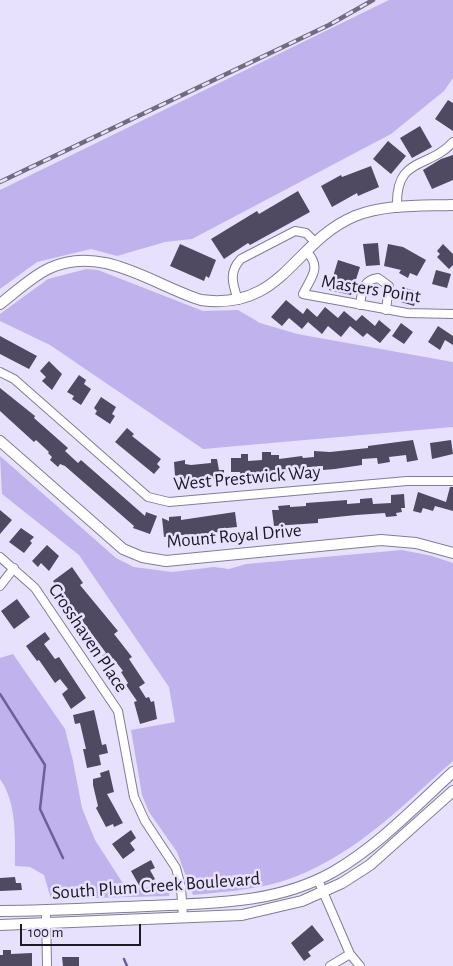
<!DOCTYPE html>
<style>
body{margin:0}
#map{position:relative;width:453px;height:966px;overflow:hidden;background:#e7e1fe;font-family:"Alegreya Sans",sans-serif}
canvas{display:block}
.scale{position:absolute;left:20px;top:924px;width:121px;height:22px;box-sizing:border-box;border:2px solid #1d1a25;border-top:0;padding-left:6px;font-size:15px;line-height:18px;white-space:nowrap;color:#1d1a25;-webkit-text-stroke:4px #e7e1fe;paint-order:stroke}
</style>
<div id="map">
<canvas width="453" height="966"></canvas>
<div class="scale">100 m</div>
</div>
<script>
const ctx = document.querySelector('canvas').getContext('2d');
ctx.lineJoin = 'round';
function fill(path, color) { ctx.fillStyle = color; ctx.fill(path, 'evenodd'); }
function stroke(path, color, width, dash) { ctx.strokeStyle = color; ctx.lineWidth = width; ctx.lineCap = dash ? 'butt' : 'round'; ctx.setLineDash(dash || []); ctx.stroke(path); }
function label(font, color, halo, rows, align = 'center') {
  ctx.font = font + ' "Alegreya Sans",sans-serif'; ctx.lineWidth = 5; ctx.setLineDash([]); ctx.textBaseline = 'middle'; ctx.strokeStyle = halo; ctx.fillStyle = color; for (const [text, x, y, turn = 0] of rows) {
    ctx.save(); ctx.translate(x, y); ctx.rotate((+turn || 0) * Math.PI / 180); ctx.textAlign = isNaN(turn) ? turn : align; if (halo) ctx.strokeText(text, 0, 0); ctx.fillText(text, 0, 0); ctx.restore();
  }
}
const green = new Path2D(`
 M389,0H453V78L444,91L391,134L192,239L165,242L117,256L91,249L37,262L0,289V190Z
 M86,269L98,270L203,311L238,310L260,323L297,334L453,362V427L203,449L50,345L0,321V314L48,279Z
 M0,456L116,558L134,567L172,572L214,567L229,569L246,564L402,550L432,556L453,563V761C400,808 349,861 280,882C252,890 222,892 193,895L177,852L149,812L142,795L131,730L175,722L169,687L79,555L2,494Z
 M13,654L65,729L73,761L82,808L95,840L124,885L135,888L171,887L169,896L51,899L44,875L30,867L15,866C15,838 17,803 0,779V658Z`);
const stream = new Path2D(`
 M0,694L45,765L40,809L63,858
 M124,959L127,966`);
const building = new Path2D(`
 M448,100L453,103V131L435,119Z
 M420,126L432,147L412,158L400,138Z
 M388,141L406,156L391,174L373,159Z
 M453,155V180L432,189L423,170L441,159Z
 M371,166L379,187L358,196L357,193L332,207L321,186L341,175L342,177Z
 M298,191L310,212L250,245L248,243L224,259L211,239L257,211L259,214Z
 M378,243L380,265L366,266L363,244Z
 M180,244L216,260L209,278L206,276L204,281L170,266Z
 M388,244L403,247L426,260L417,276L410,273L408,278L399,273L401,270L384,266Z
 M443,244L453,254V265L449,269L437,257L440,254L437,251Z
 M338,260L360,267L351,295L329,290Z
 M436,270L451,274L447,288L432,284Z
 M402,287L418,292L414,306L401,302L402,298L400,297Z
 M286,300L303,314L307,308L317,317L325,307L338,318L344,311L356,321L362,315L375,326L379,320L391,330L380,343L367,333L363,337L350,326L341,337L328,326L322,334L308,322L302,329L289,318L282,326L271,317Z
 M401,323L413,332L404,344L392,336Z
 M438,326L453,336V345L445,340L440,350L428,342Z
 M0,336L37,356L29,369L0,354Z
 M49,361L62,374L52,390L42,381L46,377L40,371Z
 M79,375L86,380L84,384L91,389L81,405L72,399L74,396L67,392Z
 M0,388L35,416L34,418L68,448L65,451L78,463L81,460L145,516L146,512L157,516L150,534L133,528L134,526L65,466L60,464L58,467L50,460L52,457L48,453L49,452L36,440L34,442L0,411Z
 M101,397L116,407L112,414L115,416L110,424L95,414L97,411L94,408Z
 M127,428L134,434L132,436L161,459L157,464L160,467L154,474L115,442Z
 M413,440L418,460L407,462L406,455L389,457L390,462L378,464L377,458L362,459V465L335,469L323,470V466L309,467V471L253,474V477H241L240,472H231V458H241V454H248V461L262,460V452H271V455H279V459L302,456L303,458L314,457V451L330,452L368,448V446Z
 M451,440L453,454L432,459L430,443Z
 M211,459H217L219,470H224V478L183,482L182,475L175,476L174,462L185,460V464L191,465L211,463Z
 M450,487H453V511L435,506L433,511L423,508L421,513L413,511L418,492L446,502Z
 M404,494L405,508H401L402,512L396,513L397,516L386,517L385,513L356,515L318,519V523L274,526L272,510H279L278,506L290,505V507L306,506V503L347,500V504L360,503V499L372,498L373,504L391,503V495Z
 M0,510L12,520L0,534Z
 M235,512L237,527L227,528V531L191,536V534L164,537L162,518L169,521V517L181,516V520Z
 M21,528L34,537L30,541L32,543L24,553L9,542Z
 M47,545L59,556L49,571L41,563L38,567L32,561Z
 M72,567L83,583L80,585L118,631L114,634L132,657L129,659L145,683L139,687L146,698L149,697L151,702L154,701L157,719L140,724L134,702L137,701L126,685L128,683L121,672L123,671L113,658L107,663L102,656L106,653L53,581Z
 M17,599L30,617L14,629L1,611Z
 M45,632L50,639L44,644L55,659L59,657L86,698L71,709L62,694L68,689L60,679L55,683L39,660L37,661L26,646Z
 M94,710L102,745L106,744L108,753L99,755L101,765L87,768L83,749H86L80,723L75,724L73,715Z
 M109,770L114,792L107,794L123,823L114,827L113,824L106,827L96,808L98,806L93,785V779L101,777L100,773Z
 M131,830L136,838L130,843L135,850L123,859L112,844Z
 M151,860L155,868L150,870L155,879L140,887L131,871Z
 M15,877L16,883H21L22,890L0,891V878Z
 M312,925L324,940L308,952L311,956L304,961L291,943Z
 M3,950H11V954L32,953V966H0V955H3Z
 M62,957H79V966H63Z`);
const minor = new Path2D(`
 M397,208C395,155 428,170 453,142
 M307,252C322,268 311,277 303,294L407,313L453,314
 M238,300C233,285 228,272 241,259L295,231L306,233L316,243
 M360,305C362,292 362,280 378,278L389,286L386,310
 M0,372L14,379L148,497L169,502L407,481H453
 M0,557L35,588L118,711L134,797L145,821L176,868L181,887L183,917
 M0,586L14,568
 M318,880L350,954L360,966
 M46,911L47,966
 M330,966L350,954`);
const tertiary = new Path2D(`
 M0,304C16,292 32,276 50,268C102,244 153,285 201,300C283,311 293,242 355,216C385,204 421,206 453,205
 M0,441L123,549L142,557L166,561L381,540L416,543L453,553
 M0,911C50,911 99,908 148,906C212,903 276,904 333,872C378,846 415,807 453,772
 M0,925L242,915L302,901L342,883L370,865L453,791`);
const rail = new Path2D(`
 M0,182L329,25L373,0`);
const streetNames = [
 ["Masters Point",371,289,9],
 ["West Prestwick Way",247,478,-5],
 ["Mount Royal Drive",234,536,-5],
 ["Crosshaven Place",88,638,56],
 ["South Plum Creek Boulevard",156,886,-4]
];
fill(green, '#c0b2ed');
stroke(stream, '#6e5e9a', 2.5);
fill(building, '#4f4a61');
stroke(minor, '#827c96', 10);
stroke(tertiary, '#827c96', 12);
stroke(minor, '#fff', 8);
stroke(tertiary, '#fff', 10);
stroke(rail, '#706b7e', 4.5);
stroke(rail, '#e7e1fe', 2.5, [8]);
label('19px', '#1d1a25', '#e7e1fe', streetNames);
</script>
